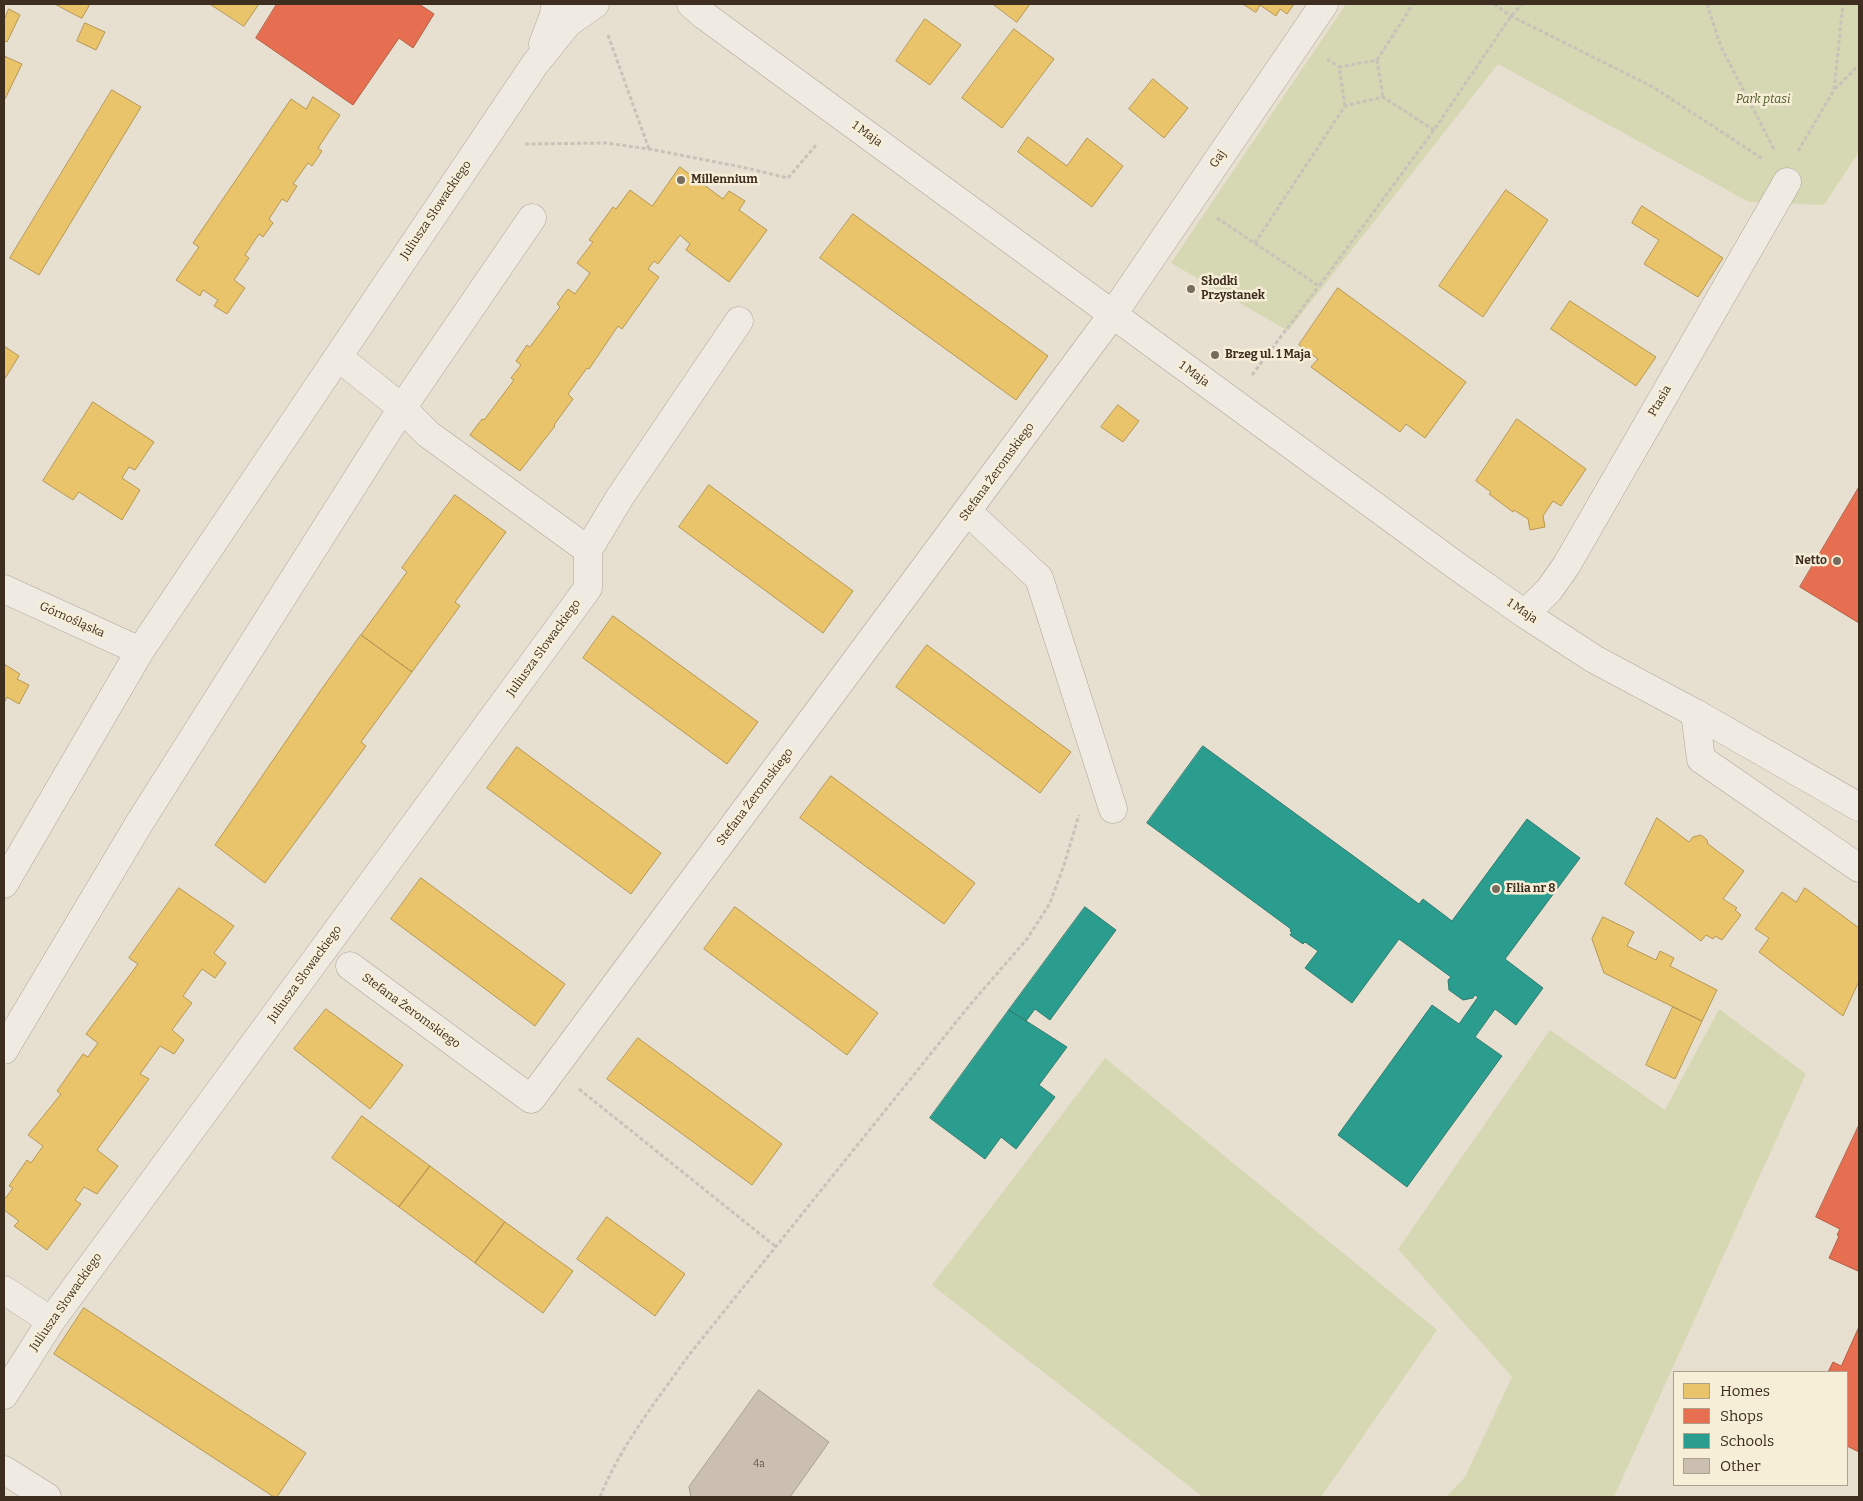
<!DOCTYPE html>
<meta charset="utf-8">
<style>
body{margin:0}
#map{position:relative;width:1863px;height:1501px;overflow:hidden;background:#e7e0d1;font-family:Bitter,serif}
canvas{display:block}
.frame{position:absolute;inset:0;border:5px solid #3d2e20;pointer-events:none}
.legend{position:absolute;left:1673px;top:1371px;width:175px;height:115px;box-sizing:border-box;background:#f7eed8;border:1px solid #ada18e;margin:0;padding:6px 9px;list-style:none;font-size:15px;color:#3d2e20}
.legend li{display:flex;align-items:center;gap:10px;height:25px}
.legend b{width:25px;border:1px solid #ada18e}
</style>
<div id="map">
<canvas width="1863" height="1501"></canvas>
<div class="frame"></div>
<ul class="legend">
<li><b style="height:14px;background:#e9c46a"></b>Homes</li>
<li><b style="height:14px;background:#e76f51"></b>Shops</li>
<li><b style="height:14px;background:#2a9d8f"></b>Schools</li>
<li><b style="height:14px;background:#cbbfb2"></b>Other</li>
</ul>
</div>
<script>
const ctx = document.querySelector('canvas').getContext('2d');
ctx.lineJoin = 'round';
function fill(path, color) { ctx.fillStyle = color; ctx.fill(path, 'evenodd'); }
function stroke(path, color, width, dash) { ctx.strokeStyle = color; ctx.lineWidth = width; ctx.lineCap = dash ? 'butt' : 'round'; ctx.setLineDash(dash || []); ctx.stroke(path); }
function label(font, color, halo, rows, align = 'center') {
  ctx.font = font + ' Bitter,serif'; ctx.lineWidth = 5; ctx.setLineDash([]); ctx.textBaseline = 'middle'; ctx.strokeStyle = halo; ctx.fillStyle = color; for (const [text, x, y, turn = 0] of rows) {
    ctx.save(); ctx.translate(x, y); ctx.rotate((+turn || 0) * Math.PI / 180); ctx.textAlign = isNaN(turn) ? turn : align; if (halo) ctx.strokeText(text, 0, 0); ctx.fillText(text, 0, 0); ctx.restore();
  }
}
const green = new Path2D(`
 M1346,4H1859V152L1824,205L1749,202L1498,64L1288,331L1171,263Z
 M1719,1009L1806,1074L1614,1497H1446L1465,1477L1512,1377L1398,1249L1550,1030L1665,1110Z
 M1105,1058L1437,1330L1321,1497H1203L932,1285Z`);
const homes = new Path2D(`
 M55,4H90L82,18Z
 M210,4H259L244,26Z
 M993,4H1030L1017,22Z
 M1243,4H1294L1287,14L1280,9L1276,16L1260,5L1256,12Z
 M9,9L20,15L7,42L4,41V20Z
 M925,19L961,45L930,85L896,61Z
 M85,23L105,32L96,50L77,41Z
 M1014,29L1054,59L1002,128L962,98Z
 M4,56L22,64L5,99H4Z
 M1153,79L1188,108L1164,138L1129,109Z
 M112,90L141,107L39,275L10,258Z
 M313,97L340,115L318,148L322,151L312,166L308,163L293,184L297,186L287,202L282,199L269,219L273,223L263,237L259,234L245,255L249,258L234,280L245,288L227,314L214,306L218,300L203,290L200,296L176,280L199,247L193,243L291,99L306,109Z
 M1028,137L1067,166L1087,138L1123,166L1092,207L1018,152Z
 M680,167L723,199L729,191L745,201L739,210L767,230L729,282L686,250L690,244L680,235L658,264L654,261L648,269L659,277L622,329L618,326L589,369L587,368L568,394L573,399L554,425L555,426L520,471L470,435L482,419L484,420L514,380L511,378L521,365L516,361L527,345L530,347L560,307L557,304L568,289L575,294L590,273L577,263L593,242L589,240L613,207L616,209L630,190L652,206Z
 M1506,190L1548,220L1483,317L1439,286Z
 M1642,206L1723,258L1698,297L1644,264L1659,240L1632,223Z
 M853,214L1048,356L1016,400L820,258Z
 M1338,288L1466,382L1425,438L1406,424L1400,432L1311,367L1318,359L1299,345Z
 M1570,301L1656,357L1636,386L1551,329Z
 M4,346L19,356L4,380Z
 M93,402L154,442L135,470L129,467L122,478L140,490L122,520L79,492L73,500L43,481Z
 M1118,405L1139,421L1123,442L1101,427Z
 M1517,419L1586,469L1561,506L1553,501L1543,516L1545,527L1530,530L1528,519L1514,510L1513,512L1489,494L1491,492L1476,481Z
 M709,485L853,591L823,633L679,527Z
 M455,495L506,532L455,602L460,606L412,672L361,635L407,572L402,568Z
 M613,616L758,722L727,764L583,658Z
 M361,635L412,672L361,742L366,746L265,883L215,845L321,690Z
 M927,645L1071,752L1040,793L896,687Z
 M4,664L20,674L17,679L29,685L19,704L7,697L4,703Z
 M517,747L661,853L631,894L487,788Z
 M831,776L975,883L944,924L800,818Z
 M1657,818L1689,842L1693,837L1701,835L1707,840L1708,844L1744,871L1723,899L1737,908L1735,910L1741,915L1722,940L1715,936L1713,939L1706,935L1701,941L1625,884Z
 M421,878L565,984L535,1026L391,919Z
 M179,888L234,926L214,953L226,963L215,978L202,969L183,996L192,1003L172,1030L184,1040L174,1054L160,1046L140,1074L149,1079L97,1150L118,1166L97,1194L84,1187L75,1200L81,1204L47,1250L14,1226L19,1221L4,1210V1200L13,1188L9,1186L27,1160L31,1163L43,1146L28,1135L61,1094L57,1091L83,1054L88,1057L98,1043L86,1034L138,964L129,958Z
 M1805,888L1859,928V981L1843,1016L1759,952L1769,938L1755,929L1782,892L1796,902Z
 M735,907L878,1013L847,1055L704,949Z
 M1603,917L1634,932L1627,946L1656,960L1660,951L1674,958L1670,966L1717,990L1702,1021L1604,973L1592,939Z
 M1673,1007L1702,1021L1675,1079L1646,1065Z
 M326,1009L403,1065L370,1109L294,1049Z
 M638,1038L782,1144L752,1185L607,1079Z
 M362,1116L430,1166L399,1207L332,1158Z
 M430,1166L505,1222L475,1263L399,1207Z
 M607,1217L685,1274L655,1316L577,1259Z
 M505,1222L573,1271L543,1313L475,1263Z
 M84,1308L306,1453L277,1497H274L54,1354Z`);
const shops = new Path2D(`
 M277,4H419L434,14L413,48L399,38L353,105L256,38Z
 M1859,487V623L1800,587Z
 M1859,1125V1269L1858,1271L1829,1258L1839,1236L1837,1235L1840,1229L1816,1217Z
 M1859,1327V1452L1847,1446V1372H1828L1833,1362L1841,1366Z`);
const schools = new Path2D(`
 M1203,746L1419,904L1423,899L1452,921L1527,819L1580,858L1505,959L1543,988L1516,1025L1495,1009L1475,1037L1502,1056L1407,1187L1338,1135L1432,1005L1459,1024L1478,997L1475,995L1473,998L1463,1000L1449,990L1448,980L1451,977L1399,939L1352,1003L1305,968L1318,951L1305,942L1303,944L1290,935L1292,932L1290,931L1291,929L1147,823Z
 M1085,907L1116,930L1050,1020L1035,1009L1026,1021L1009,1010Z
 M1009,1010L1067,1047L1039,1085L1055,1097L1016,1149L1001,1137L985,1159L930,1118Z`);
const building = new Path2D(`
 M759,1390L829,1442L790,1497H691L689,1487Z`);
const path = new Path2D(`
 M1494,4L1511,16L1653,87L1763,159
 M1707,4L1721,47L1775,151
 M608,35L649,149
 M1327,59L1339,67
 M1377,60L1413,4
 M1835,89L1859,65
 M1345,106L1339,67L1377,60L1383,97
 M525,144L606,143L649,149L742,167L788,178L816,145
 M1798,151L1834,90L1843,4
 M1217,218L1319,286L1434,130L1511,16L1522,4
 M1255,243L1345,106L1383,97L1434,130
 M1252,375L1319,286
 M579,1089L775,1246
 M600,1497C621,1445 657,1400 689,1355L969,1006L1027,939L1050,903L1064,865L1079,815`);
const minor = new Path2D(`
 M691,4L705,16L1458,567L1525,614L1594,659L1695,713L1859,807
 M543,44L554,15L555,4
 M338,357L402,408L428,434L588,550
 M968,512L1039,578L1113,809
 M4,589L140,651
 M1525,614L1549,590L1566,566L1787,182
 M1695,713L1701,759L1859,868
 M4,884L140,651L535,64L568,23L595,4
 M350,966L531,1099L1113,314L1324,4
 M4,1050L140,822L402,408L532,218
 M4,1290L51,1321
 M4,1395L51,1321L588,588V550L620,497L739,321
 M4,1470L47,1497`);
const markers = [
 [681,180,5,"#786c5e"],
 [1191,289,5,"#786c5e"],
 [1215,355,5,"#786c5e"],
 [1837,561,5,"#786c5e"],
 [1496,889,5,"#786c5e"]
];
const numberNames = [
 ["4a",759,1464]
];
const parkNames = [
 ["Park ptasi",1763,100]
];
const streetNames = [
 ["1 Maja",867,134,36],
 ["Gaj",1218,159,-56],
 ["Juliusza Słowackiego",436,210,-56],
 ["1 Maja",1194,374,36],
 ["Ptasia",1660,401,-60],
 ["Stefana Żeromskiego",997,472,-54],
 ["1 Maja",1522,611,34],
 ["Górnośląska",72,620,24],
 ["Juliusza Słowackiego",544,648,-54],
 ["Stefana Żeromskiego",755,797,-53],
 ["Juliusza Słowackiego",305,974,-54],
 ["Stefana Żeromskiego",411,1011,36],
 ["Juliusza Słowackiego",66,1302,-55]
];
const poiNames = [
 ["Millennium",691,180],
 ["Słodki",1201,282],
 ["Przystanek",1201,296],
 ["Brzeg ul. 1 Maja",1225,355],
 ["Netto",1827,561,"right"],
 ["Filia nr 8",1506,889]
];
fill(green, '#d6d7b3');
fill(homes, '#e9c46a');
stroke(homes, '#b59754', 1);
fill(shops, '#e76f51');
stroke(shops, '#b45c42', 1);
fill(schools, '#2a9d8f');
stroke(schools, '#307c6e', 1);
fill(building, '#cbbfb2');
stroke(building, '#a89c90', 1);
stroke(minor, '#ada599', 29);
stroke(path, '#c8c2b9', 3, [4, 2.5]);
stroke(minor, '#efebe3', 28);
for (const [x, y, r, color] of markers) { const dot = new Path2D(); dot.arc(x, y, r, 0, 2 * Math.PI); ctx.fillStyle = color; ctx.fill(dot); stroke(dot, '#f7eed8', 2); }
label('10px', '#605244', null, numberNames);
label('italic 12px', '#4d5a26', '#f7eed8', parkNames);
label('12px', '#3d2e20', '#f7eed8', streetNames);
label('bold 12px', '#3d2e20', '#f7eed8', poiNames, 'left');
</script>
